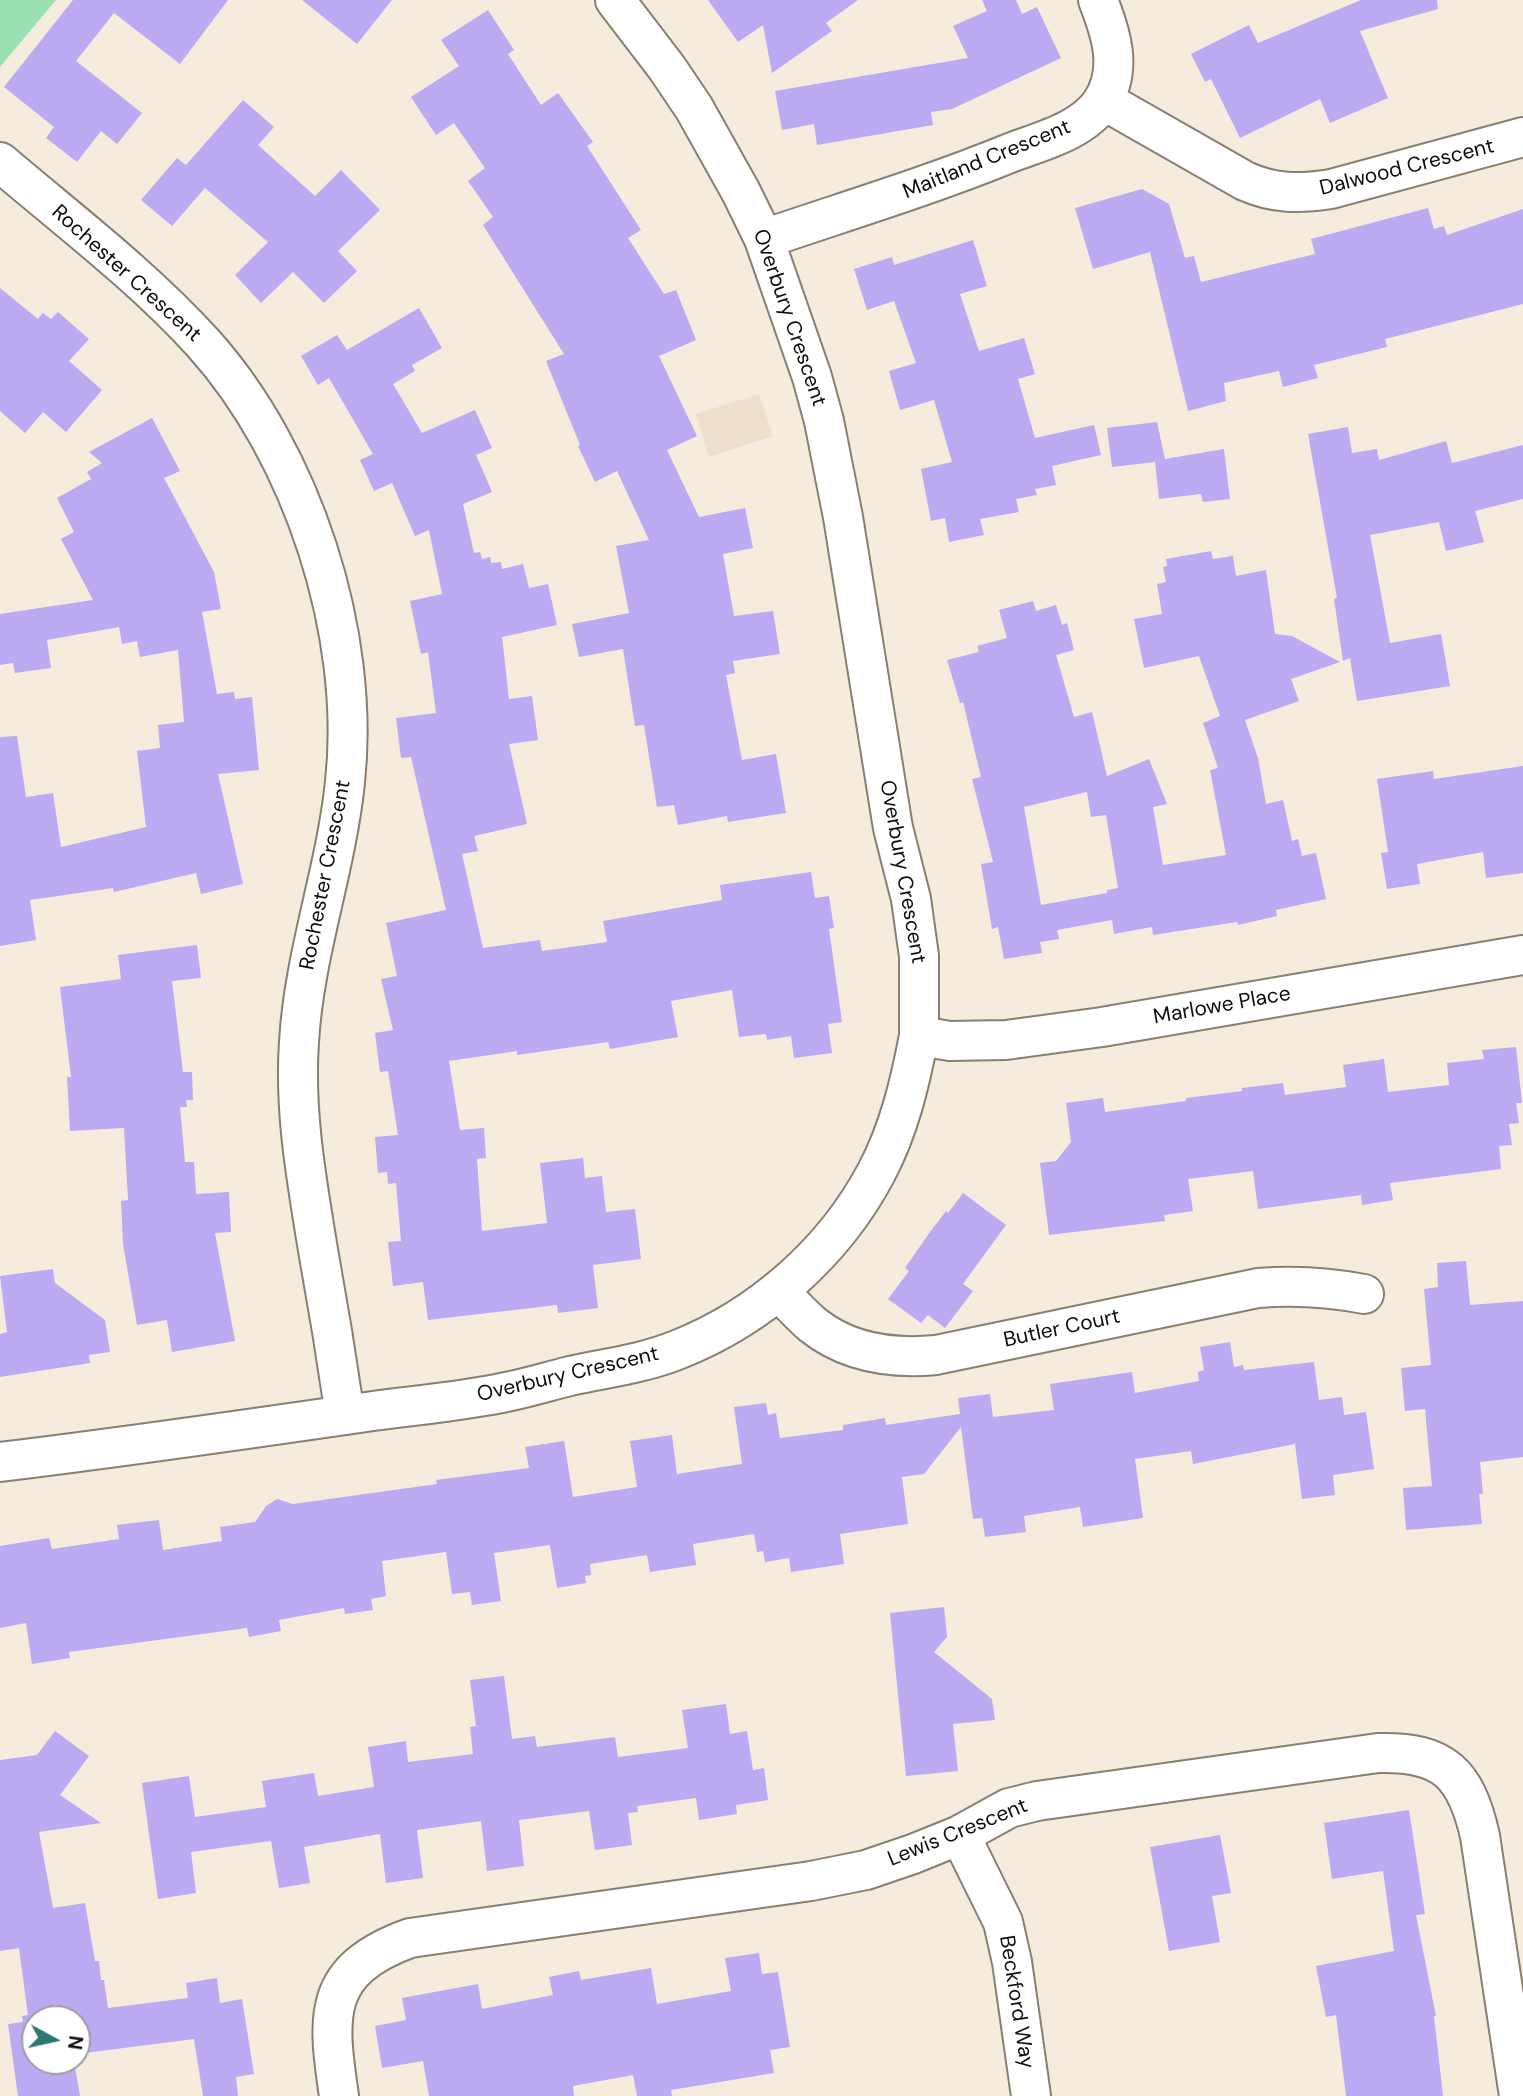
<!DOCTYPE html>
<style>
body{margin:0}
#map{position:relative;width:1523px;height:2096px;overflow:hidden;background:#f5ecde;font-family:"DM Sans",sans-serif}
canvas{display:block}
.north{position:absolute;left:21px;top:2005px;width:70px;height:70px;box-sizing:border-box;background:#fff;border:2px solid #9f9e9d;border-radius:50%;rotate:98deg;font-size:19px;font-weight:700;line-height:28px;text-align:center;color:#100d09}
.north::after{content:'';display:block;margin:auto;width:24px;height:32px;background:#2f7772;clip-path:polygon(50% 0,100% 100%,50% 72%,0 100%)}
</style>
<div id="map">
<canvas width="1523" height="2096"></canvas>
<div class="north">N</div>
</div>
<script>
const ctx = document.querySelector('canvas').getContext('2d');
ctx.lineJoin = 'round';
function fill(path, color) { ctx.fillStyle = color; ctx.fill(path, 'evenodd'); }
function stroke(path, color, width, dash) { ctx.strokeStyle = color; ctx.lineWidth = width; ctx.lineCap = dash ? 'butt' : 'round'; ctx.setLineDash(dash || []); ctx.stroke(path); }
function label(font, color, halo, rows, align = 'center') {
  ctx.font = font + ' "DM Sans",sans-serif'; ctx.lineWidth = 5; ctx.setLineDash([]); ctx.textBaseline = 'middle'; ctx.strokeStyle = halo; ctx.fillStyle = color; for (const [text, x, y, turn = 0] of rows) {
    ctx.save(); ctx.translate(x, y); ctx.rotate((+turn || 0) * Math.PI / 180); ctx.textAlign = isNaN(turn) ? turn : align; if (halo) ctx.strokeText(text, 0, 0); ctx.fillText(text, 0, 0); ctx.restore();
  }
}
const built = new Path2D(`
 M759,394L773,436L709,457L696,414Z`);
const green = new Path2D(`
 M0,0H56L0,67Z`);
const building = new Path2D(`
 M73,0H228L180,64L114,13L76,61L142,113L117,144L101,131L77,162L46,138L54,127L4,87Z
 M302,0H392L357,44Z
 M708,0H858L826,23L832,31L772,73L763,25L738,42Z
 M982,0H1016L1022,14L1037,7L1061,58L952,109L931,112L933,125L817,145L814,124L782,130L775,91L968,58L953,26L987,11Z
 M1361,0H1437L1438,9L1360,31L1388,98L1330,123L1320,99L1240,138L1211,79L1205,82L1191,54L1249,25L1258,43Z
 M488,10L514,50L508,54L541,105L558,93L593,142L587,146L641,230L628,238L664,294L676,290L696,340L659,356L697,436L667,450L699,517L745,508L753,548L723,554L734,616L773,611L780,654L733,661L735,673L726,675L742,760L776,754L786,813L728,822L727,816L678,825L674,805L657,807L644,725L635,726L623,649L579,657L572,624L629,613L616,546L649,540L617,471L595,482L578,446L580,445L546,361L564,354L483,225L493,217L468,181L485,168L454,123L436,135L411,97L459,66L441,40Z
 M243,100L274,127L258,145L315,196L341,170L380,210L338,251L357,271L324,303L293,272L261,303L235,275L268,242L205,188L172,226L141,200L177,158L186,165Z
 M1142,189L1169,204L1185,258L1194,256L1201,282L1315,254L1311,239L1428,208L1434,229L1444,226L1447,235L1523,209V304L1385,339L1387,347L1314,365L1318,378L1283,387L1279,371L1224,383L1226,401L1188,411L1150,252L1093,269L1075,208Z
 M973,240L987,286L960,294L979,351L1024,338L1035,374L1018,379L1035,438L1094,425L1101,455L1052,466L1056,485L1035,489L1037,495L1016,499L1019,512L980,519L984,535L949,542L945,518L931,521L921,469L952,462L934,400L900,410L889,371L916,363L894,301L867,310L854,269L892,257L894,265Z
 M0,288L38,319L43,313L51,319L58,312L89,339L69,361L102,390L66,432L43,412L25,433L0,411Z
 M419,308L442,348L412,365L415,371L393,384L422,433L475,410L492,448L476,455L492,492L463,504L474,553L480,552L482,559L490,557L491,563L501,562L502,569L523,564L529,588L548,584L557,625L502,637L509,699L532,696L538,740L509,744L527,824L474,836L478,851L462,854L483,948L540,940L542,951L607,942L603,921L722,900L720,885L811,872L815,898L829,896L834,928L829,929L842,1022L828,1024L832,1053L794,1058L791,1036L767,1040L766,1034L739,1037L732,990L671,1001L678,1037L610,1049L608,1042L517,1055V1051L449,1061L460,1130L484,1128L486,1158L477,1159L482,1231L547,1223L540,1163L583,1158L585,1178L602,1176L606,1212L635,1209L641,1259L593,1265L598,1308L558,1313L557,1305L428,1320L423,1282L393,1286L388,1242L401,1241L396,1183L388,1184L387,1172L378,1173L375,1137L398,1135L388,1071L380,1072L375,1033L393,1030L381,979L397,976L386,923L446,910L411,757L401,758L396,718L436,713L428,652L421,654L410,601L442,594L429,530L415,536L392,483L374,491L360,460L373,454L329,378L318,385L301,356L337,335L347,350Z
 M152,418L180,471L164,478L214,572L221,609L202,612L217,694L234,692L235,699L252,697L259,770L218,774L243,884L201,894L196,873L114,892L113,888L30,900L36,940L0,946V737L17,736L26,797L53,793L61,847L146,827L137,751L160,748L158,725L184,722L178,650L140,657L137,641L122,644L119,627L47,640L51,668L15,673L13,663L0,665V614L93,600L61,539L74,532L57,498L91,479L87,472L102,463L89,452Z
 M1157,422L1165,459L1224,449L1230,499L1203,502L1201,494L1159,499L1155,462L1112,467L1107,428Z
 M1348,427L1352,453L1377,449L1379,460L1446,441L1452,463L1523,445V499L1475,511L1484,542L1446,551L1439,522L1370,535L1390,643L1441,634L1450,686L1357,701L1350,658L1343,661L1334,599L1337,598L1308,434Z
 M1211,551L1213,559L1233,556L1236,576L1266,570L1275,634L1292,636L1340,662L1291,679L1299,701L1245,720L1258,758L1266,804L1283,800L1292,841L1298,839L1302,856L1316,853L1326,899L1276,910L1277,916L1238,925L1237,922L1153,935L1152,927L1114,934L1112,920L1057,930L1059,939L1040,942L1042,953L1004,959L998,927L992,929L981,864L993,862L972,779L981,777L963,702L960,703L947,660L979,652L977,646L1007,638L999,610L1033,601L1036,611L1056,605L1062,625L1067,623L1074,650L1056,655L1074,717L1092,712L1107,776L1149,759L1167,804L1153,807L1163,865L1226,855L1210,770L1218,768L1203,723L1220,716L1199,656L1144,668L1134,619L1162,614L1157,584L1166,582L1163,567L1167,566L1166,559ZM1087,792L1091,817L1106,815L1118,888L1107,890V893L1041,905L1024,807Z
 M1523,766V873L1486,878L1483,852L1417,864L1420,884L1387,889L1381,853L1388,852L1377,779L1433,771L1434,779Z
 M197,945L201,978L172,981L183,1072H192L193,1100H186L187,1107H180L185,1162H194L196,1194L229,1192L231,1232L215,1233L235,1341L172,1352L167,1320L137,1325L123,1244L121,1201L128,1200L124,1128L70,1131L67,1077H71L60,987L121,979L118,955Z
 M1516,1047L1522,1103H1516L1519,1123L1509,1124L1512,1145L1499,1146L1501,1169L1390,1183L1393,1200L1362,1205L1361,1195L1258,1209L1253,1171L1188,1179L1193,1211L1164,1215L1165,1221L1049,1235L1040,1163L1056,1161L1071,1142L1066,1103L1103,1098L1105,1112L1186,1101V1098L1242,1091V1088L1283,1083L1285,1095L1346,1087L1343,1065L1384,1059L1388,1092L1449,1085L1447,1063L1484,1059L1482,1050Z
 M963,1193L1006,1225L963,1284L973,1291L945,1328L928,1315L921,1323L888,1299L909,1271L905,1268L930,1232L946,1211L948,1213Z
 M1466,1261L1470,1305L1523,1301V1457L1480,1462L1483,1494H1479L1482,1524L1406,1530L1403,1488L1432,1486L1425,1409L1405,1411L1401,1368L1431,1365L1424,1289L1438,1287L1437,1263Z
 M53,1269L55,1283L105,1320L110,1352L89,1355L90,1363L0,1377V1334L7,1332L0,1276Z
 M1230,1342L1234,1367L1243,1365L1244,1370L1314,1362L1319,1400L1342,1397L1344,1415L1366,1412L1374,1469L1333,1475L1335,1495L1302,1499L1295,1444L1193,1464L1191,1451L1135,1459L1143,1518L1083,1527L1080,1507L1024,1516L1026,1532L985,1537L982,1518L973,1519L961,1427L924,1474L902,1477L908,1524L840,1534L844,1564L791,1572L789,1558L765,1562L763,1551L757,1552L754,1534L693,1544L696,1565L650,1572L647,1555L590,1564L591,1575L585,1576L586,1583L557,1588L550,1545L494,1553L501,1601L472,1605L470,1592L452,1594L446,1552L382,1561L386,1596L371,1599L373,1610L345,1614L344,1608L279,1620L281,1631L249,1637L247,1628L69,1652L70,1658L32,1664L26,1623L0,1628V1546L49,1538L52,1549L119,1539L117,1525L159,1520L163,1550L222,1541L220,1527L255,1522L266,1506L277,1499L293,1504L437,1484L436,1480L529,1468L525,1447L564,1441L573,1497L637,1487L630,1441L672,1435L677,1474L742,1464L734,1407L766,1403L768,1415L776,1413L780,1438L843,1430V1425L885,1418L886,1425L960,1414L958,1398L990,1394L993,1417L1054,1410L1050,1384L1132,1372L1135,1393L1199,1381L1198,1372L1204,1370L1200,1347Z
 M944,1607L947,1637L934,1652L992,1699L995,1720L953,1724L958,1771L906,1776L890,1613Z
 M504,1676L512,1739L535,1736L537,1747L615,1737L618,1757L688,1748L682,1710L726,1704L730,1734L747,1731L753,1770L764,1768L768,1800L736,1805L737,1814L699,1820L696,1798L637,1806L638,1812L628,1813L632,1845L595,1850L589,1811L519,1820L524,1866L487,1871L481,1821L417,1830L423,1878L386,1883L380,1834L304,1847L310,1883L279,1888L271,1841L191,1852L196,1893L158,1899L142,1783L189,1776L195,1817L266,1807L262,1781L314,1773L318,1796L374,1787L368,1747L406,1741L408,1762L473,1754L470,1727L476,1726L470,1680Z
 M55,1731L89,1756L60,1795L101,1823L39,1832L53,1908L85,1903L95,1961H99L101,1980H104L108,2008L188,1998L186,1983L217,1978L220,2003L242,1999L254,2074L236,2077L238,2096H203L194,2039L77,2054V2019H35V2061H74L80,2096H18L8,2024L23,2022L22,2016L28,2015L19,1948L0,1951V1760L37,1755Z
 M1409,1810L1425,1914L1416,1915L1436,2016H1434L1443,2096H1346L1336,2015L1326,2017L1316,1966L1394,1951L1383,1871L1332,1879L1324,1823Z
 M1220,1835L1231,1893L1212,1896L1220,1942L1169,1951L1150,1847Z
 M759,1953L762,1974L778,1972L790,2047L770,2050L774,2073L671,2090L672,2096H637L633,2075L573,2086L574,2096H429L423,2061L382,2068L375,2026L406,2020L402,1998L478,1984L482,2009L553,1995L549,1977L579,1971L581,1980L651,1968L657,2004L731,1991L725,1958Z`);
const street = new Path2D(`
 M615,0L667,68L694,108L741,192L764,239L812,377L824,421L843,517L893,828L911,899L919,956V1036
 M1103,100L1245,181C1274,194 1299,194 1331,189L1523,137
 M0,162C68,220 142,276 203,343C303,454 361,634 345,782C336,870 304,954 299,1042C294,1112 307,1182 318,1250C328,1305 337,1360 345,1415
 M764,239C846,211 929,186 1010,153C1041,141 1083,131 1102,102C1123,69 1111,33 1098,0
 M778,1291C790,1302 801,1315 813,1325C848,1353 893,1359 936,1355L1258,1288C1295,1285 1328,1287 1364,1294
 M960,1835L1003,1922L1012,1962L1031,2096
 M339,2096C327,2015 322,1970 410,1938L811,1881L866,1870L913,1854L960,1835L1009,1808L1037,1801L1378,1753C1444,1751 1466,1774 1480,1836L1519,2096`);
const secondary = new Path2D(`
 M0,1462C125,1447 249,1429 373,1411C419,1405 466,1401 511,1391C530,1387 550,1381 570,1376C606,1368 642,1364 677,1350C761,1317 834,1252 876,1173C899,1130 910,1083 919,1036L950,1041L1006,1040L1102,1027L1523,955`);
const streetNames = [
 ["Maitland Crescent",987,160,-22],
 ["Dalwood Crescent",1407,168,-14],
 ["Rochester Crescent",126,274,42],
 ["Overbury Crescent",789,318,71],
 ["Overbury Crescent",902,872,80],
 ["Rochester Crescent",326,875,-79],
 ["Marlowe Place",1222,1006,-10],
 ["Butler Court",1062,1329,-12],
 ["Overbury Crescent",568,1375,-13],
 ["Lewis Crescent",958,1833,-22],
 ["Beckford Way",1016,2002,81]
];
fill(built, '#ede0cc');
fill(green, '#9ce1b4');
fill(building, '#bcaaf2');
stroke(street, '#877f73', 42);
stroke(secondary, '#877f73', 42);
stroke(street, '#fff', 38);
stroke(secondary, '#fff', 38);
label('21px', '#100d09', '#fff', streetNames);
</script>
